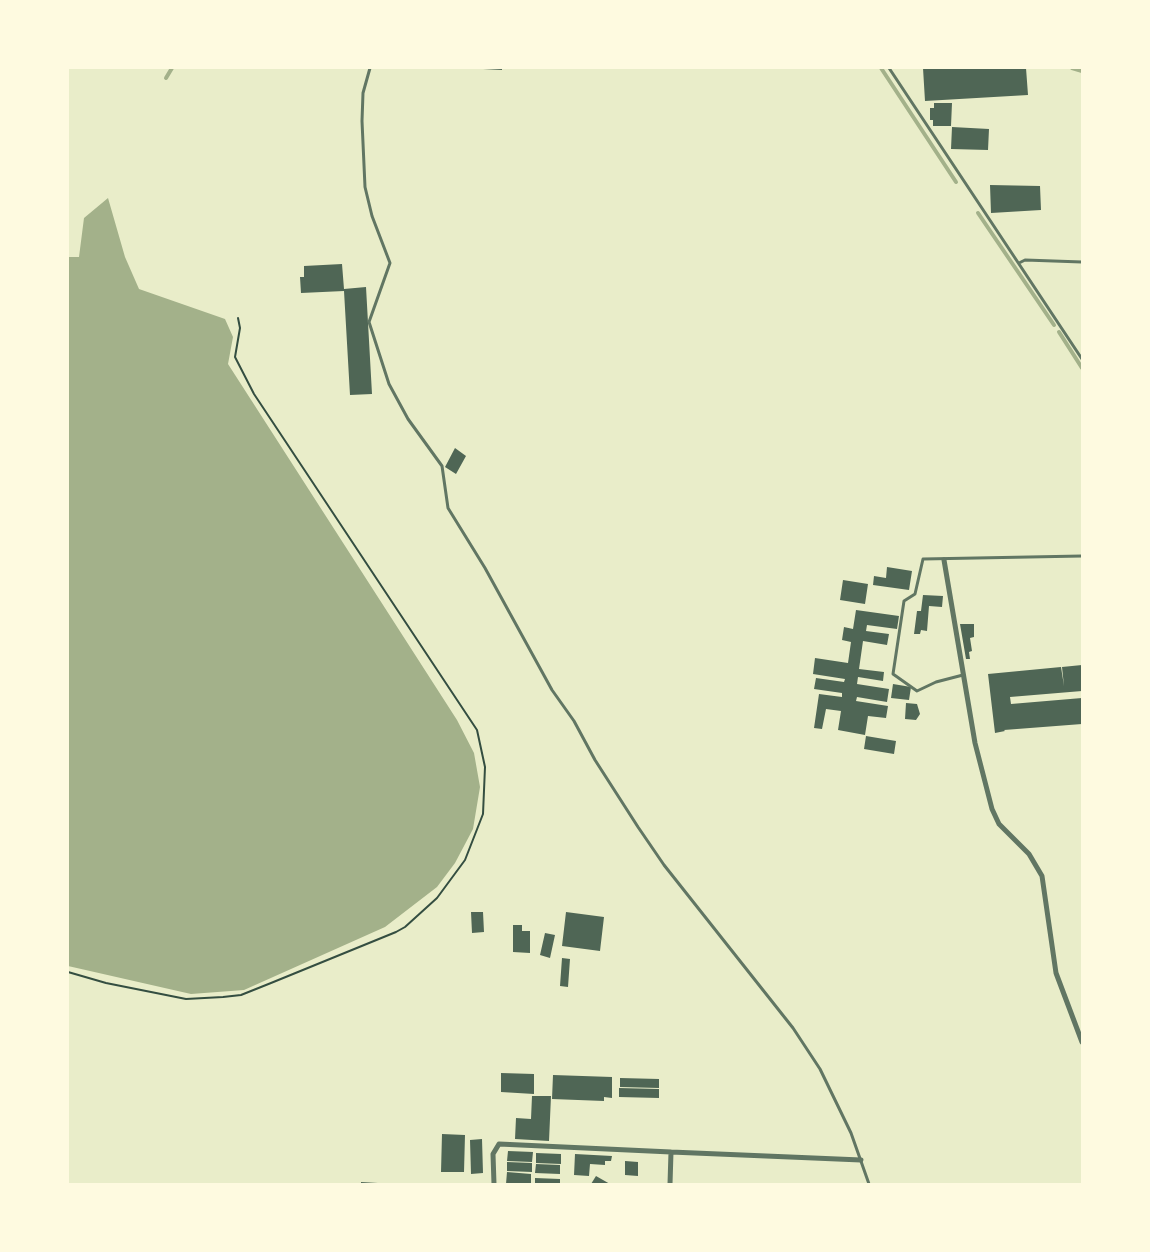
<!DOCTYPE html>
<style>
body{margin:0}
#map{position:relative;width:1150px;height:1252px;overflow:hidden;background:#e9edc9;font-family:"Work Sans",sans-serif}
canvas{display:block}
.frame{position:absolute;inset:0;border:69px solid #fefae0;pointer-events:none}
</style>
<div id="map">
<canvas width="1150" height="1252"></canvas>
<div class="frame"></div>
</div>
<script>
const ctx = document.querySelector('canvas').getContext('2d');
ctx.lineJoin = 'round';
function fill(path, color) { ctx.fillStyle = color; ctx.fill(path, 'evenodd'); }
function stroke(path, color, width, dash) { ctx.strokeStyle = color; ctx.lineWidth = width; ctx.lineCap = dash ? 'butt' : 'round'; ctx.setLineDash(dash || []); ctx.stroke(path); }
const water = new Path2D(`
 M108,198L125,257L139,289L225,319L233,337L228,364L457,720L474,753L480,787L473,829L455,863L437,887L385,927L244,990L191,994L68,966V257H79L84,218Z`);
const stream = new Path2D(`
 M881,68L956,182
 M1072,68L1082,71
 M166,78L172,68
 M978,213L1054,325
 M1059,332L1082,368`);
const building = new Path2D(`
 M483,68H502V70L483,69Z
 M923,68H1026L1028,95L925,101Z
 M934,103H952L951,126H933V120H930V108H934Z
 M952,127L989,129L988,150L951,149Z
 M990,185L1040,186L1041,210L991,213Z
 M342,264L344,289L366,287L372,394L350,395L344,291L301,293L300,277H304V266Z
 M455,448L466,456L456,474L445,467Z
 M887,567L912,571L909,590L873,585L874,576L886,578Z
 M843,580L868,584L865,604L840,600Z
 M923,595L943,596L942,607L929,606L927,631L921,630L920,634H914L917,611H921Z
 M856,610L899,616L897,629L867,625L866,631L889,634L887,645L863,641L859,669L884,672L883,681L858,677L857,684L889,689L887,702L857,697L856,701L888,706L886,718L868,716L865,735L838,730L841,711L826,709L822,729L814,728L819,694L842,697V693L814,689L816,678L844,682L845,679L813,674L815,658L848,663L851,642L842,640L844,627L853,629Z
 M960,624H974V637L970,638L972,651L969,652L970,659H966Z
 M1082,665V691L1010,697L1011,704L1082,698V724L1004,730L1005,731L995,733L988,674L1061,667L1064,686L1062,667Z
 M893,684L911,687L909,700L891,698Z
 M906,703L917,704L920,714L916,720L905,719Z
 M866,736L896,741L894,754L864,749Z
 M471,912H483L484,932L472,933Z
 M566,912L604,917L600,951L562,946Z
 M513,925H522V931H530V953L513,952Z
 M545,933L555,935L550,958L540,955Z
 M562,958L570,959L568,987L560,986Z
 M501,1073L534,1074V1094L501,1092Z
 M553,1075L612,1077V1098L604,1097V1101L552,1099Z
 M620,1078L659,1079V1088L620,1087Z
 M619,1088L659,1089V1098L619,1097Z
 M532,1096H551L549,1141L515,1139L516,1118L531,1119Z
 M442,1134L465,1135L464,1172H441Z
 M482,1139L483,1173L471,1174L470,1140Z
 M508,1151L533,1152L532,1162L507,1161Z
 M536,1153L561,1154V1164L536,1163Z
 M575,1154L612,1156L611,1161H605V1165L590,1164L589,1176L574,1175Z
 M625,1161L638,1162V1176L625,1175Z
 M507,1162L532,1163V1172L507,1171Z
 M536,1164L560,1165V1174L535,1173Z
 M507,1172L531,1174V1184H506Z
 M596,1176L610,1184H591Z
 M535,1178L560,1179V1184H535Z
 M361,1182L378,1183V1184H361Z`);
const path = new Path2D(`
 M68,972L106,983L186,999L223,997L241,995L271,983L396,932L405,927L437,898L465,860L483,814L485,767L477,730L254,394L235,357L240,328L238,318`);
const service = new Path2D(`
 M370,68L363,93L362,121L365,187L372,216L390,263L369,322L389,384L408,419L442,466L448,508L485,568L552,690L574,721L595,760L638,827L664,865L793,1028L820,1069L851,1133L869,1184
 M889,68L1082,359
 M1019,263L1025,260L1082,262
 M963,675L936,682L917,691L893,674L904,601L915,594L923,559L1082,556`);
const minor = new Path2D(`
 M944,560L975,743L992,809L999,824L1029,854L1042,876L1056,973L1082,1042
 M671,1152L861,1160
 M494,1184L493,1154L499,1144L671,1152L670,1184`);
fill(water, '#a3b18a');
stroke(stream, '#a3b18a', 4);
fill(building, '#4f6655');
stroke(path, '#344e41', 2);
stroke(service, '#617663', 3);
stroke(minor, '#617663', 5);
</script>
